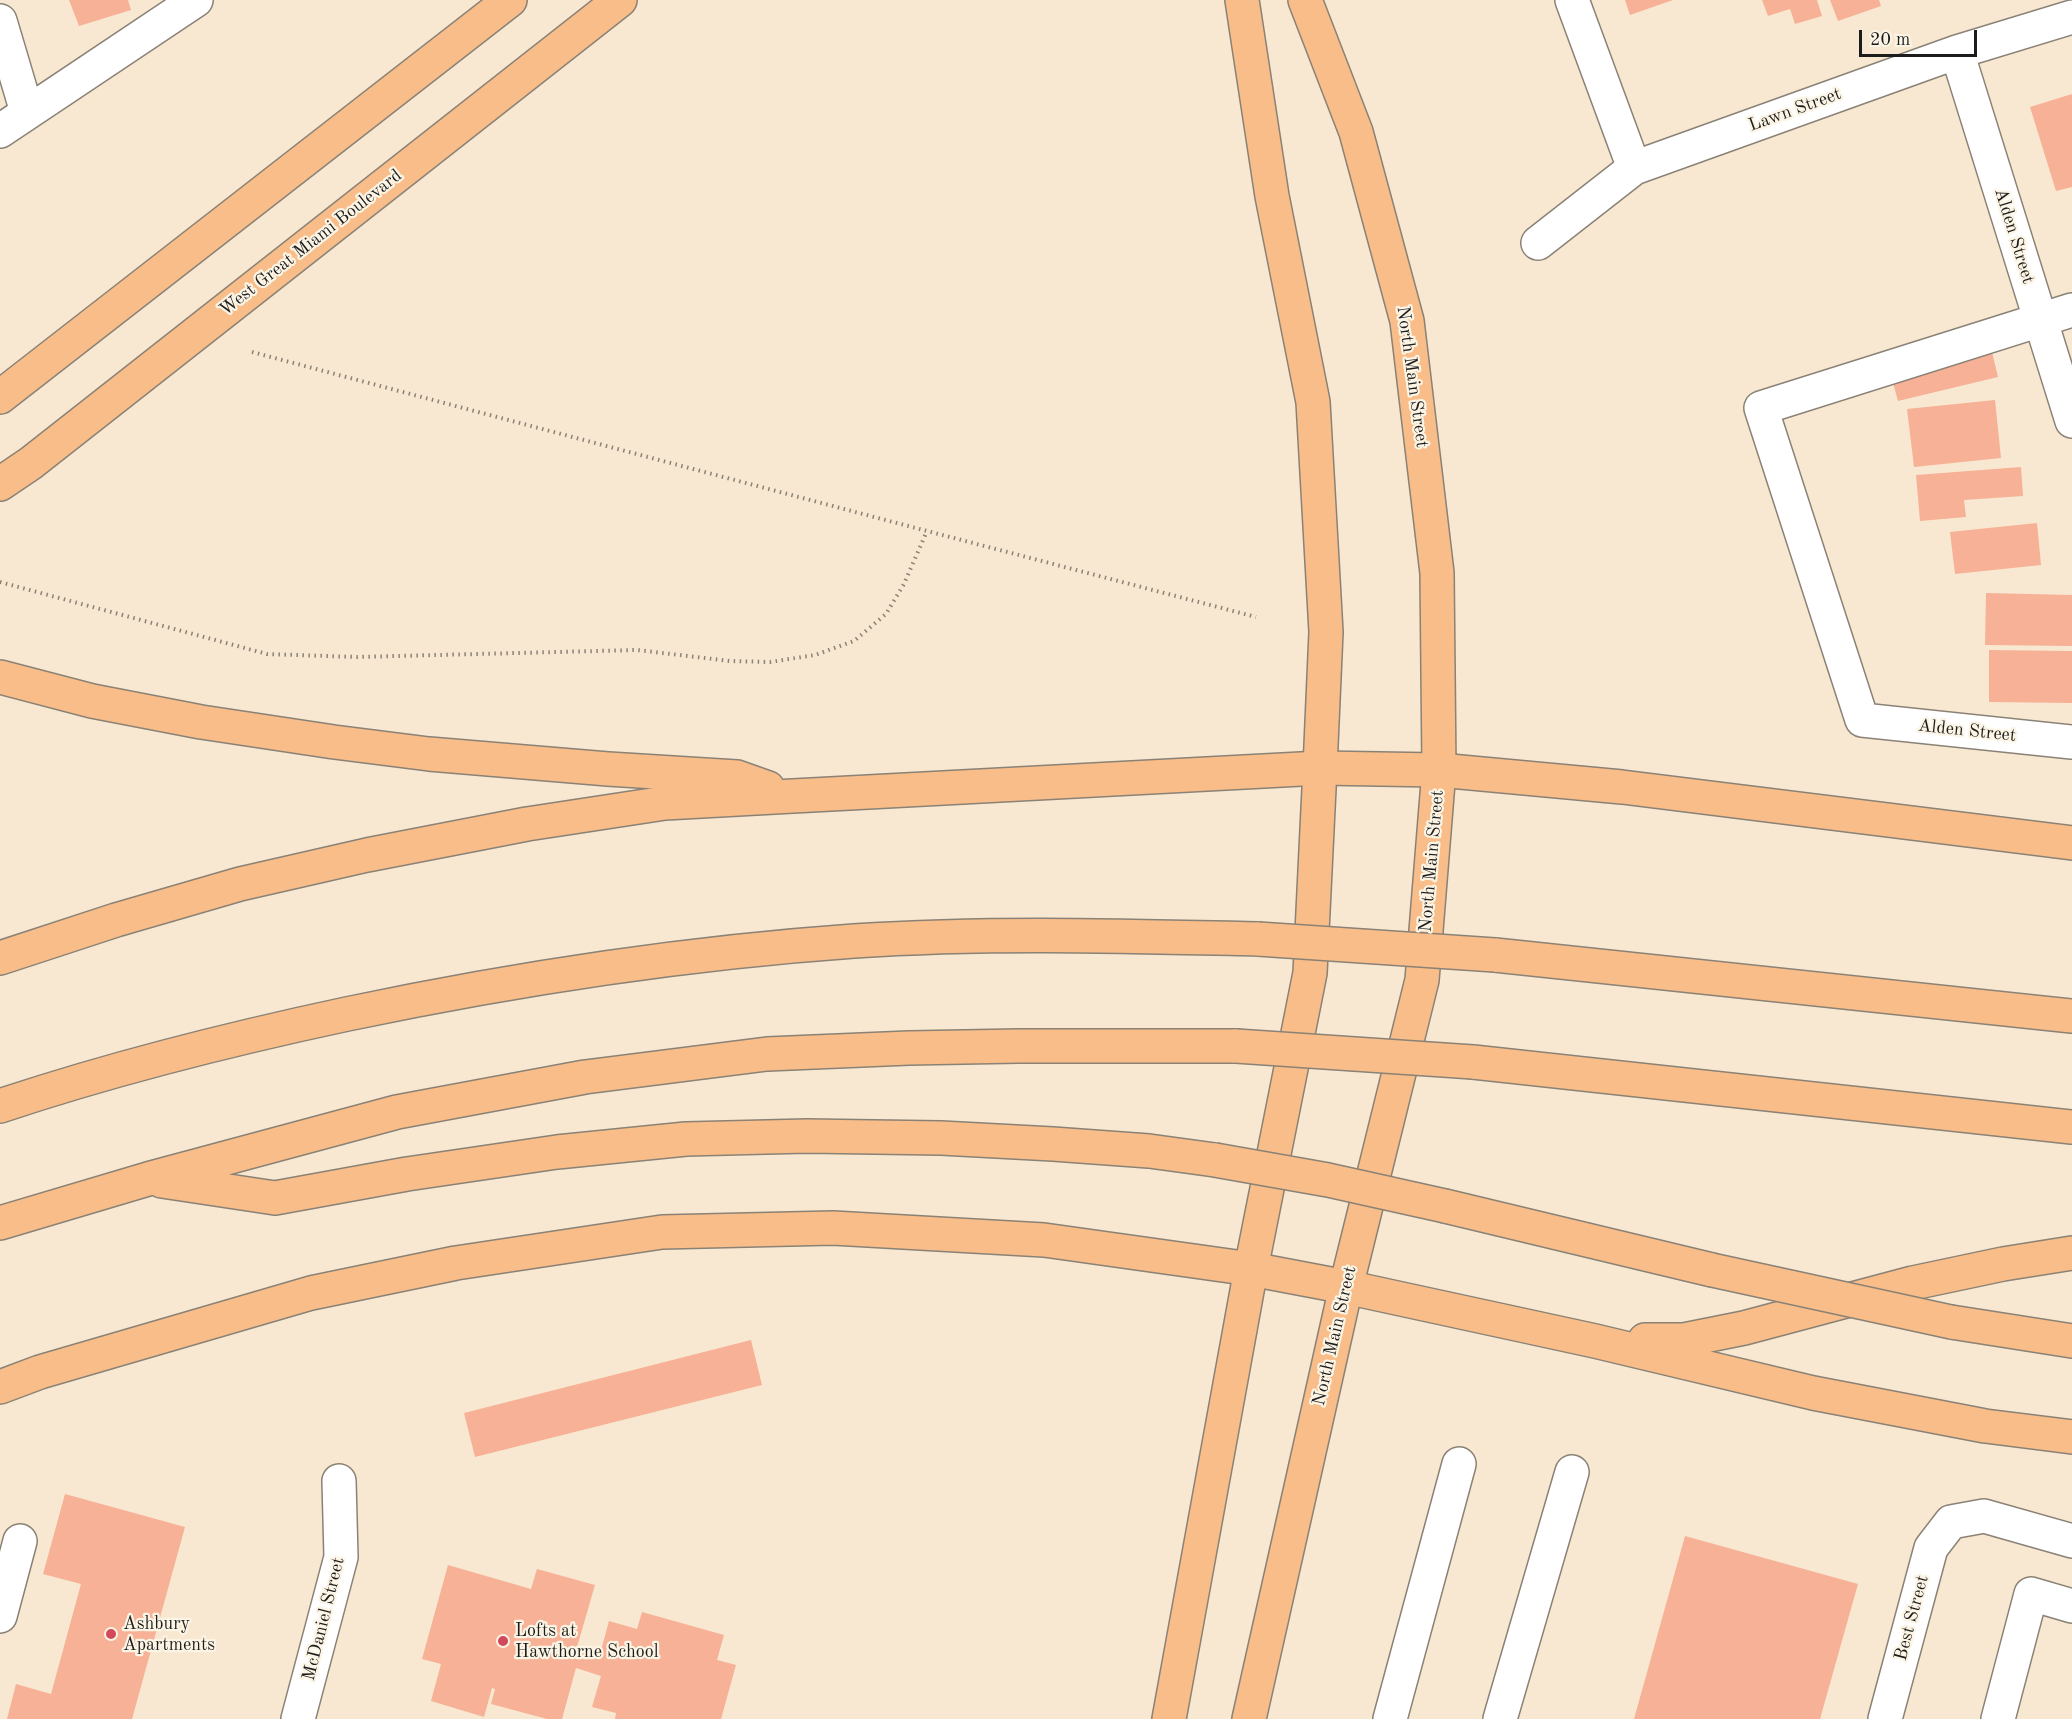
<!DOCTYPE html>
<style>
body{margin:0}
#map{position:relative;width:2072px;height:1719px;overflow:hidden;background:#f8e8d1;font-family:"Old Standard TT",serif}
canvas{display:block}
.scale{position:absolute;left:1859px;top:30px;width:118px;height:27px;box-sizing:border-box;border:3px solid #1c1c1c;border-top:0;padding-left:8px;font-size:18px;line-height:21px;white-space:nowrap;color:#1c1c1c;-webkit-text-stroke:4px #fcf5e5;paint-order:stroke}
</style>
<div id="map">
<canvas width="2072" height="1719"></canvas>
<div class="scale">20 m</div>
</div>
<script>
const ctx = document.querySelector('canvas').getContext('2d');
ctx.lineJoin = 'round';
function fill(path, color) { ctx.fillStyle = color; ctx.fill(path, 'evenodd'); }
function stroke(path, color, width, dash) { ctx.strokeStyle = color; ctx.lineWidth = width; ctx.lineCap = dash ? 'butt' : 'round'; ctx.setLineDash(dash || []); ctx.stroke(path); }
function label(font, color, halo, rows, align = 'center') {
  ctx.font = font + ' "Old Standard TT",serif'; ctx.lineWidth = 4.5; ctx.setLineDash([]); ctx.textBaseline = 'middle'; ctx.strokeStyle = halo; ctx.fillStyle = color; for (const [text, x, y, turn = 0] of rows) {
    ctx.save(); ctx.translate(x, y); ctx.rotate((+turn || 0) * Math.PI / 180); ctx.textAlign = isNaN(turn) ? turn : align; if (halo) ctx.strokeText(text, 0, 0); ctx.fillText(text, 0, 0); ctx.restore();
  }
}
const building = new Path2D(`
 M69,0H128L131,10L79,26Z
 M1625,0H1673L1630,15Z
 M1762,0H1817L1822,16L1795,24L1790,9L1768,16Z
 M1830,0H1879L1881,6L1838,21Z
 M2072,94V187L2056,191L2030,107Z
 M1991,348L1998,377L1898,401L1890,372Z
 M1995,400L2001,458L1914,467L1907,409Z
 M2021,467L2023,496L1964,500L1966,517L1920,521L1916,475Z
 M2037,523L2041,565L1955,574L1950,532Z
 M1986,593L2072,595V646L1985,645Z
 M1989,650L2072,651V703L1989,702Z
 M751,1340L762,1385L475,1457L464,1413Z
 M65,1494L185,1527L132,1719H7L16,1684L51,1694L81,1584L43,1574Z
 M1685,1536L1858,1584L1820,1719H1634Z
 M448,1565L531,1589L537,1569L595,1585L577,1647L600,1654L609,1621L637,1629L642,1612L724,1635L717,1660L736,1665L721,1719H615L616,1713L592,1707L601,1676L576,1668L562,1719H547L491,1704L495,1689L492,1688L484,1717L431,1701L441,1664L422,1659Z`);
const path = new Path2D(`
 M252,352L927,531L1256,617
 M0,582L267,654L357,657L637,650L730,661L770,662L815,655L854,641L886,614L904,584L927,531`);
const minor = new Path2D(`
 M1572,0L1634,168
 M0,21L27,112
 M1957,52L2072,421
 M0,131L196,0
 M1538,243L1634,168L1957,52L2072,17
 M2072,310L1761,408L1862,720L2072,742
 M0,1616L20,1541
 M298,1719L341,1557L339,1481
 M1390,1719L1459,1464
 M1500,1719L1572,1472
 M1885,1719L1931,1548L1951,1522L1984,1516L2072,1541
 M1998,1719L2031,1594L2072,1606`);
const major = new Path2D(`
 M0,397L510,0
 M0,484L31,463L620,0
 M1169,1719L1251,1269L1310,973L1320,768L1326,632L1313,402L1272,196L1242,0
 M1249,1719L1346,1287L1422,980L1439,770L1437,573L1407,321L1356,132L1305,0`);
const highway = new Path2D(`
 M0,677L92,701L201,722L334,742L429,754L608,769L737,777L768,788
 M1495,955L2072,1016
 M0,958L116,920L240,884L367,855L527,824L665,803L793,796L1320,768L1439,770L1622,787L2072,843
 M1473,1062L2072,1127
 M0,1106C114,1068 230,1039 347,1014C514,979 684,953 854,941C989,932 1124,936 1258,939
 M162,1181L275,1198L407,1174L557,1152L686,1139L807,1136L941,1138L1053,1144L1149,1151L1215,1160
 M1445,1206L1712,1270
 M0,1223L148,1179L397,1112L585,1077L767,1054L909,1048L1019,1046H1236
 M1951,1322L2072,1341
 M1645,1340H1684L1744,1328L1913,1283L2003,1264L2072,1253
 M0,1387L40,1372L311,1293L456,1263L662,1232L833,1228L1044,1240L1251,1269L1346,1287L1595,1341L1813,1393L1985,1426L2072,1437`);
const highwayBridge = new Path2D(`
 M1258,939L1495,955
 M1236,1046L1473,1062
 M1215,1160L1328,1180L1445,1206
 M1712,1270L1951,1322`);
const markers = [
 [111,1634,6,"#d1495b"],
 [503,1641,6,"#d1495b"]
];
const streetNames = [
 ["Lawn Street",1795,110,-20],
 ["Alden Street",2014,236,73],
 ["West Great Miami Boulevard",311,243,-38],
 ["North Main Street",1412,377,82],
 ["Alden Street",1967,731,6],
 ["North Main Street",1432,861,-85],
 ["North Main Street",1335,1336,-77],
 ["Best Street",1912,1618,-75],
 ["McDaniel Street",324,1619,-76]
];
const poiNames = [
 ["Ashbury",123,1624],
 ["Apartments",123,1645],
 ["Lofts at",515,1631],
 ["Hawthorne School",515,1652]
];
fill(building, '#f6b196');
stroke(minor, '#8a8276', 36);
stroke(major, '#8a8276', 36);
stroke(highway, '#8a8276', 36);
stroke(path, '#8a8276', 4, [1.5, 4.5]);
stroke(minor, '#fff', 33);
stroke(major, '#f8bd88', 33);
stroke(highway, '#f8bd88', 33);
stroke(highwayBridge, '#8a8276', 36, []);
stroke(highwayBridge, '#f8bd88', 33);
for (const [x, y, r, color] of markers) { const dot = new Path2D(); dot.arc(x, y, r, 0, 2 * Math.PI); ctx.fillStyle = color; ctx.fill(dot); stroke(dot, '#fcf5e5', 2); }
label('18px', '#1c1c1c', '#fcf5e5', streetNames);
label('18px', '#1c1c1c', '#fcf5e5', poiNames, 'left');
</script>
